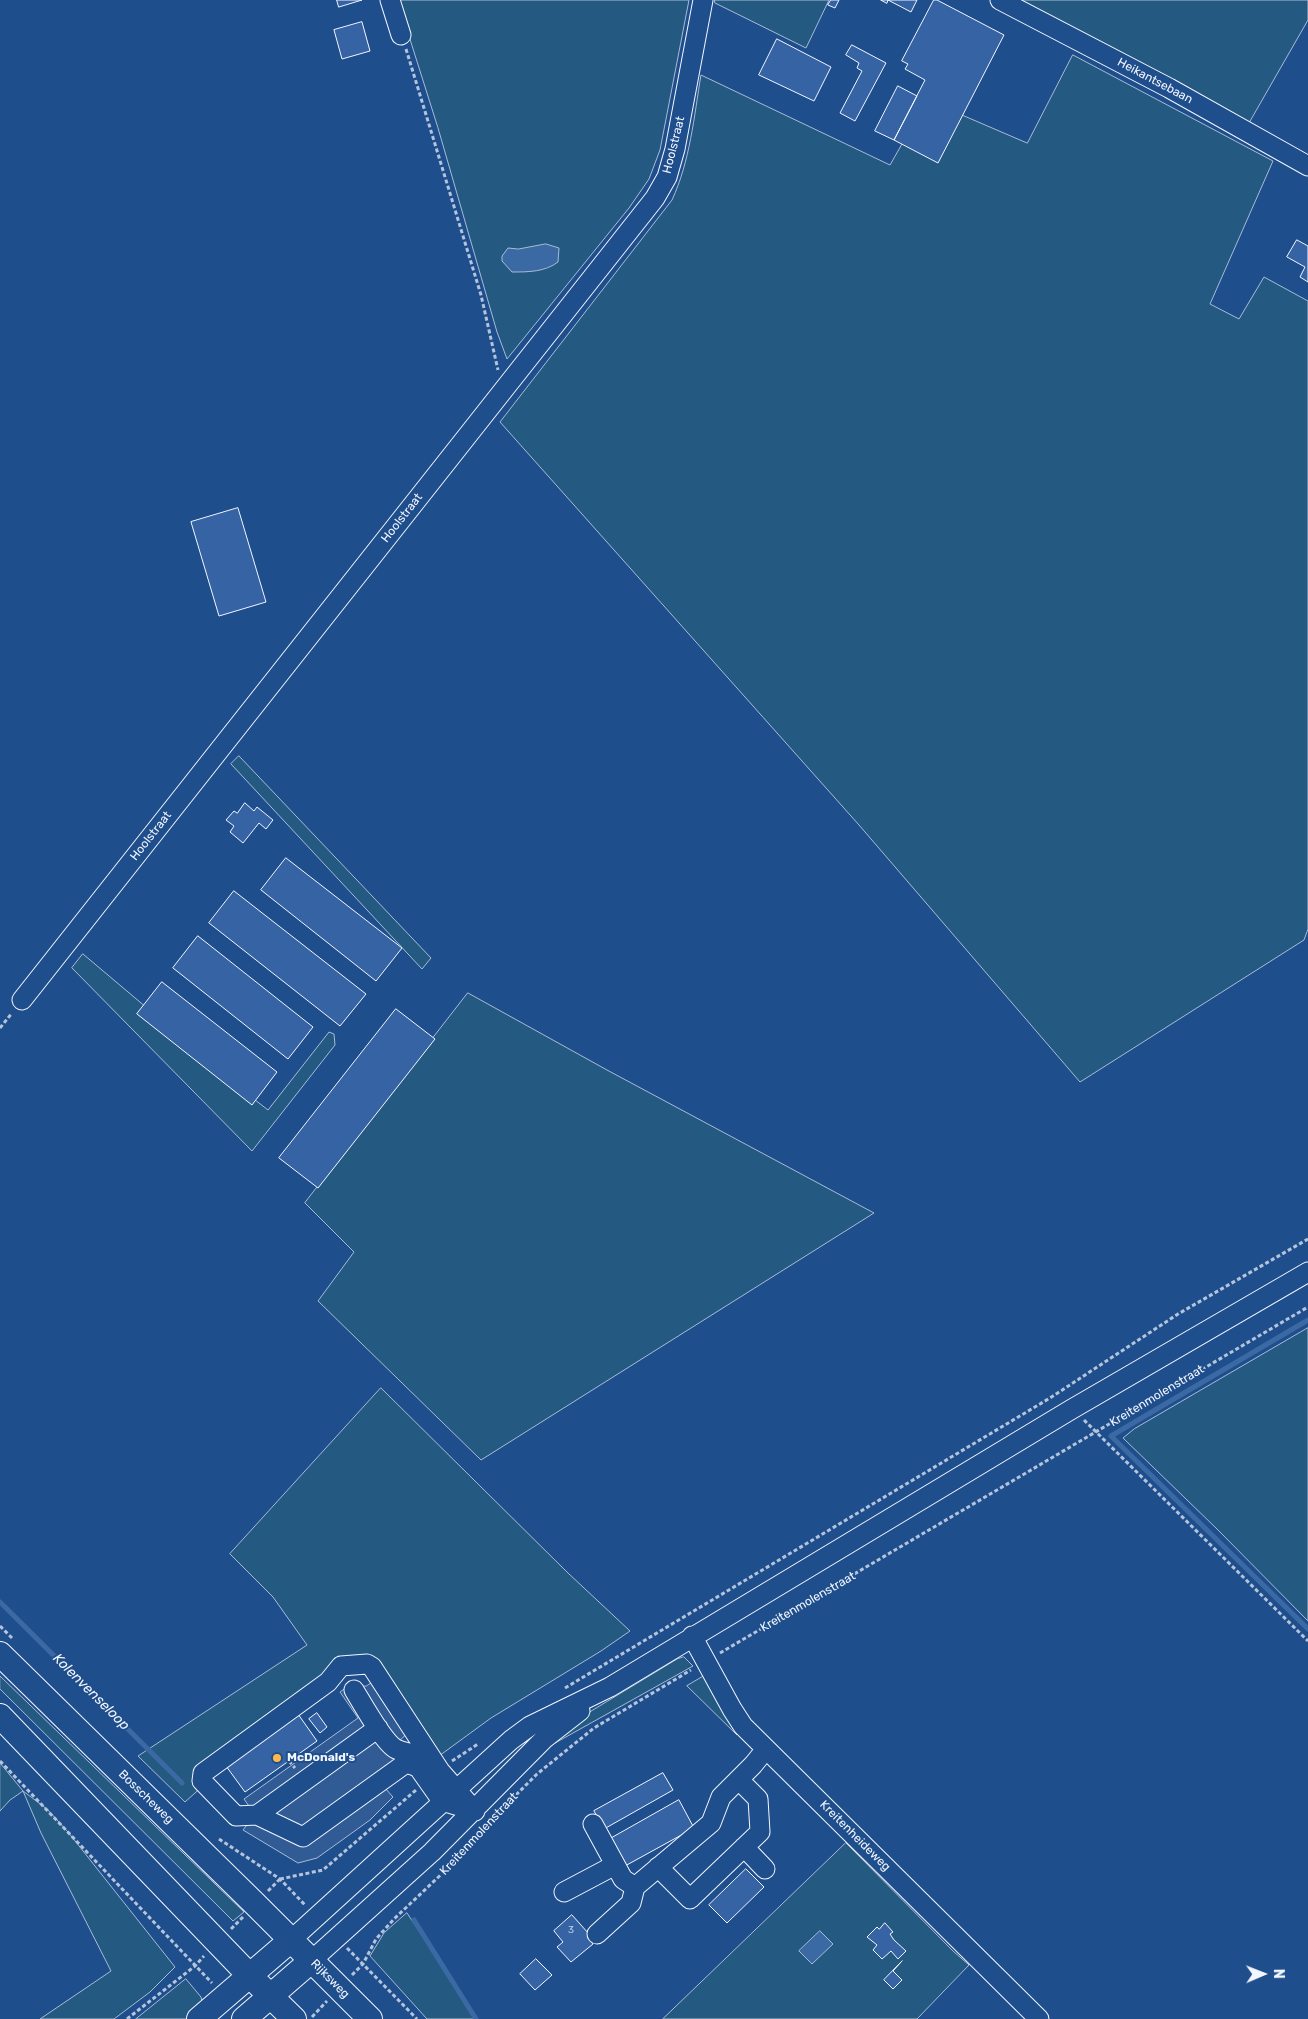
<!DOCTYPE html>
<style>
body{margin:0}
#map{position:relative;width:1308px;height:2019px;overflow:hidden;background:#1f4e8c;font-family:Rubik,sans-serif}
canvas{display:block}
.north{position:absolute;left:1238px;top:1949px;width:50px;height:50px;-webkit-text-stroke:4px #1f4e8c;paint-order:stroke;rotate:89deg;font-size:14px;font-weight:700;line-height:20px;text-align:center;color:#f2f6ff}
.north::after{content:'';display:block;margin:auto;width:18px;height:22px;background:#f2f6ff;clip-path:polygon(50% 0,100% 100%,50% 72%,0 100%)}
</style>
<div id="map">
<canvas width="1308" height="2019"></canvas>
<div class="north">N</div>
</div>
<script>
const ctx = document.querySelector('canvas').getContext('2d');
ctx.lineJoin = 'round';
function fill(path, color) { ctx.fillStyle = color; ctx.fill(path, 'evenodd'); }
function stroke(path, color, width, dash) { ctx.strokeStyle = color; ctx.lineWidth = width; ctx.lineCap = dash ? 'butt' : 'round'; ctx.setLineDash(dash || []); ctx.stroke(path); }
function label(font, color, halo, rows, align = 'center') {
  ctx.font = font + ' Rubik,sans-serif'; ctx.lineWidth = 4; ctx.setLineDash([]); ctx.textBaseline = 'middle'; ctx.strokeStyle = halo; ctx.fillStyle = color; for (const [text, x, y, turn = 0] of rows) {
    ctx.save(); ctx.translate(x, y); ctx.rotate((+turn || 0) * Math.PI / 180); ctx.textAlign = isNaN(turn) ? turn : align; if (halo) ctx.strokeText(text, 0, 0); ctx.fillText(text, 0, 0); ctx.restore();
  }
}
const green = new Path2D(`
 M398,0H689L660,150L649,179L629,208L507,359L497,332L438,128Z
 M715,0H829L806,48L715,3Z
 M1014,0H1308V20L1249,123Z
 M1073,55L1273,161L1210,304L1239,319L1264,277L1308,301V929L1304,940L1080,1082L859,825L500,422L672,200C690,161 694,117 701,75L890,165L927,100L1027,143Z
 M239,756L431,958L422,969L231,764Z
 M83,954L147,1008L143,1013L268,1110L329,1032L334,1034L335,1045L252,1151L72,968Z
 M468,993L607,1070L874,1213L481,1460L318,1301L354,1252L305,1203Z
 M1308,1328V1621L1217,1529L1123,1438L1134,1429Z
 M381,1388L568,1573L630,1631L601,1651L491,1718L439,1756L371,1661L344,1659L185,1802L138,1756L307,1645L273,1597L230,1554Z
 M684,1657L693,1666L539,1752L583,1716L677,1659Z
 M0,1676L244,1912L233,1921L0,1689Z
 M704,1676L737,1735L687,1686Z
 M0,1763L23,1791L47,1809L68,1832L175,1967L150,1992L114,2019H40L111,1971L41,1833L23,1791L10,1800L0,1811Z
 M846,1843L953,1951L969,1965L917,2019H663Z
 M407,1913L478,2019H427L370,1956L384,1933Z
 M186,1979L201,1997L203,2007L188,2019H136Z`);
const parking = new Path2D(`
 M373,1682L409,1732L399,1741L392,1779L385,1788L393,1797L370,1820L317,1858L298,1863L243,1830L251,1820V1809L244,1799L358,1718L340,1692L347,1687L366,1686Z`);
const water = new Path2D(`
 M546,244L559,248L558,262C545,272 528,272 512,272L502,261V256L508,248L518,249Z
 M820,1931L833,1944L812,1964L799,1951Z`);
const stream = new Path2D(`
 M1308,1320L1111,1436L1308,1629
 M0,1602L182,1783
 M414,1920L476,2019`);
const building = new Path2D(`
 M337,0H362L339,7Z
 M831,0H839L835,8L828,5Z
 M881,0H917L911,12L888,0L887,3Z
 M934,0H937L1004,35L938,163L894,140L925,80L905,69L908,64L902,61Z
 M362,22L370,51L342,59L334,30Z
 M777,39L831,67L814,101L759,75Z
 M852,45L886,63L855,121L840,113L862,71L857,68L859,63L846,55Z
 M898,86L917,96L894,140L875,131Z
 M1297,240L1308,246V282L1300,277L1305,267L1287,257Z
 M238,508L266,602L219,616L191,522Z
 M245,803L254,811L257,807L273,820L266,829L259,823L243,843L230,832L234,826L226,820L234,811L237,813Z
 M286,858L402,948L376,981L261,890Z
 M234,891L366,994L340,1026L209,923Z
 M198,936L313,1027L288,1059L173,968Z
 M162,982L277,1072L252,1105L137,1014Z
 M396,1009L435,1039L318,1188L279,1158Z
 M317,1713L327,1727L320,1733L309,1719Z
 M298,1714L317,1741L245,1792L226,1766Z
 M663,1773L673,1790L604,1829L594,1811Z
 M679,1800L694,1828L625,1866L610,1839Z
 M746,1869L764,1887L727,1923L709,1905Z
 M572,1915L589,1934L587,1936L593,1944L571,1962L557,1947L563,1942L554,1931Z
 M885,1923L893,1932L890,1934L894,1940L906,1951L898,1959L891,1951L882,1959L873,1950L877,1945L867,1937L877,1927L879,1929Z
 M536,1959L552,1975L535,1990L520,1974Z
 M902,1961L893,1971L902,1980L893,1989L884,1980Z`);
const path = new Path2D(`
 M406,49L481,295L498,370
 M0,1028L12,1013
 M1084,1420L1308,1641
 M0,1626L12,1638
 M720,1653L1308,1307
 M565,1688L1050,1398L1178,1314L1308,1239
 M0,1761L212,1983
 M289,1761L295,1768
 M452,1761L478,1744
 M516,1795L537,1774L594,1728L691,1670
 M219,1839L280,1879L305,1905
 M280,1879L323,1870L416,1790
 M268,1891L280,1879
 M231,1929L243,1917
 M347,1948L417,2019
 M352,1975L363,1964L376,1939L394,1919L467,1850L502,1808
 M312,2017L327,2001
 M127,2019L195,1966L204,1956`);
const minor = new Path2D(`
 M390,0L401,35
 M1000,0L1169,88L1308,166
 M22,1000L655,198L667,177L675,149L703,0
 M692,1636L732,1709L743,1726L1039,2019
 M367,1664L372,1667L440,1771L475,1811L442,1801L418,1767L406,1763L303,1837L257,1815L236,1816L202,1781L203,1773L328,1682L341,1666Z
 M354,1690C362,1703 384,1743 396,1749C408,1755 412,1750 424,1762
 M257,1815L378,1728
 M593,1824L623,1879L635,1887
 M744,1847L765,1869
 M658,1867L690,1899L760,1832L758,1799L739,1780
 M564,1892L615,1865
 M597,1934L631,1903L635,1887L711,1823L721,1797L753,1765L766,1749
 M291,1940L511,1740L530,1726L610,1687L1072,1409L1308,1272
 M311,1961L432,1852L544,1739L580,1711`);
const major = new Path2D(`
 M0,1654L255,1904L370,2019
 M0,1716L249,1975L294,2019
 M199,2019L291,1940
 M244,2019L311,1961`);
const markers = [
 [277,1758,5,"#ffb74d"]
];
const numberNames = [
 ["3",571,1930]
];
const streetNames = [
 ["Heikantsebaan",1155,81,28],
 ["Hoolstraat",674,145,-76],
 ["Hoolstraat",402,518,-52],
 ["Hoolstraat",151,836,-52],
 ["Kreitenmolenstraat",1157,1396,-31],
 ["Kreitenmolenstraat",808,1602,-30],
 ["Bosscheweg",146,1797,44],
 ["Kreitenmolenstraat",479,1834,-47],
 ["Kreitenheideweg",855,1836,45],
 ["Rijksweg",330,1979,45]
];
const poiNames = [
 ["McDonald's",287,1758]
];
const waterNames = [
 ["Kolenvenseloop",91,1692,45]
];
fill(green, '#245a82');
stroke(green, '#a8bbd7', 1);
fill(parking, '#305b95');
stroke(parking, '#a8bbd7', 1);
fill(water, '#3b69a3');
stroke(water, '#a8bbd7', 1);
stroke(stream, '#3b69a3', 5);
fill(building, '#3563a3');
stroke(building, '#f2f6ff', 1);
stroke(minor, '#f2f6ff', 21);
stroke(major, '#f2f6ff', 26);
stroke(path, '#b3c4dc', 3, [4, 2.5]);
stroke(minor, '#1f4e8c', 19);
stroke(major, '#1f4e8c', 24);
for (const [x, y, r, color] of markers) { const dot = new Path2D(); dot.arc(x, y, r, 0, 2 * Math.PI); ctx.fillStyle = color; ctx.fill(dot); stroke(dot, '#1f4e8c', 2); }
label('10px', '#c3d1e8', null, numberNames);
label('12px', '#f2f6ff', '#1f4e8c', streetNames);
label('bold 12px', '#f2f6ff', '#1f4e8c', poiNames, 'left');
label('italic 14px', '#f2f6ff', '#1f4e8c', waterNames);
</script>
